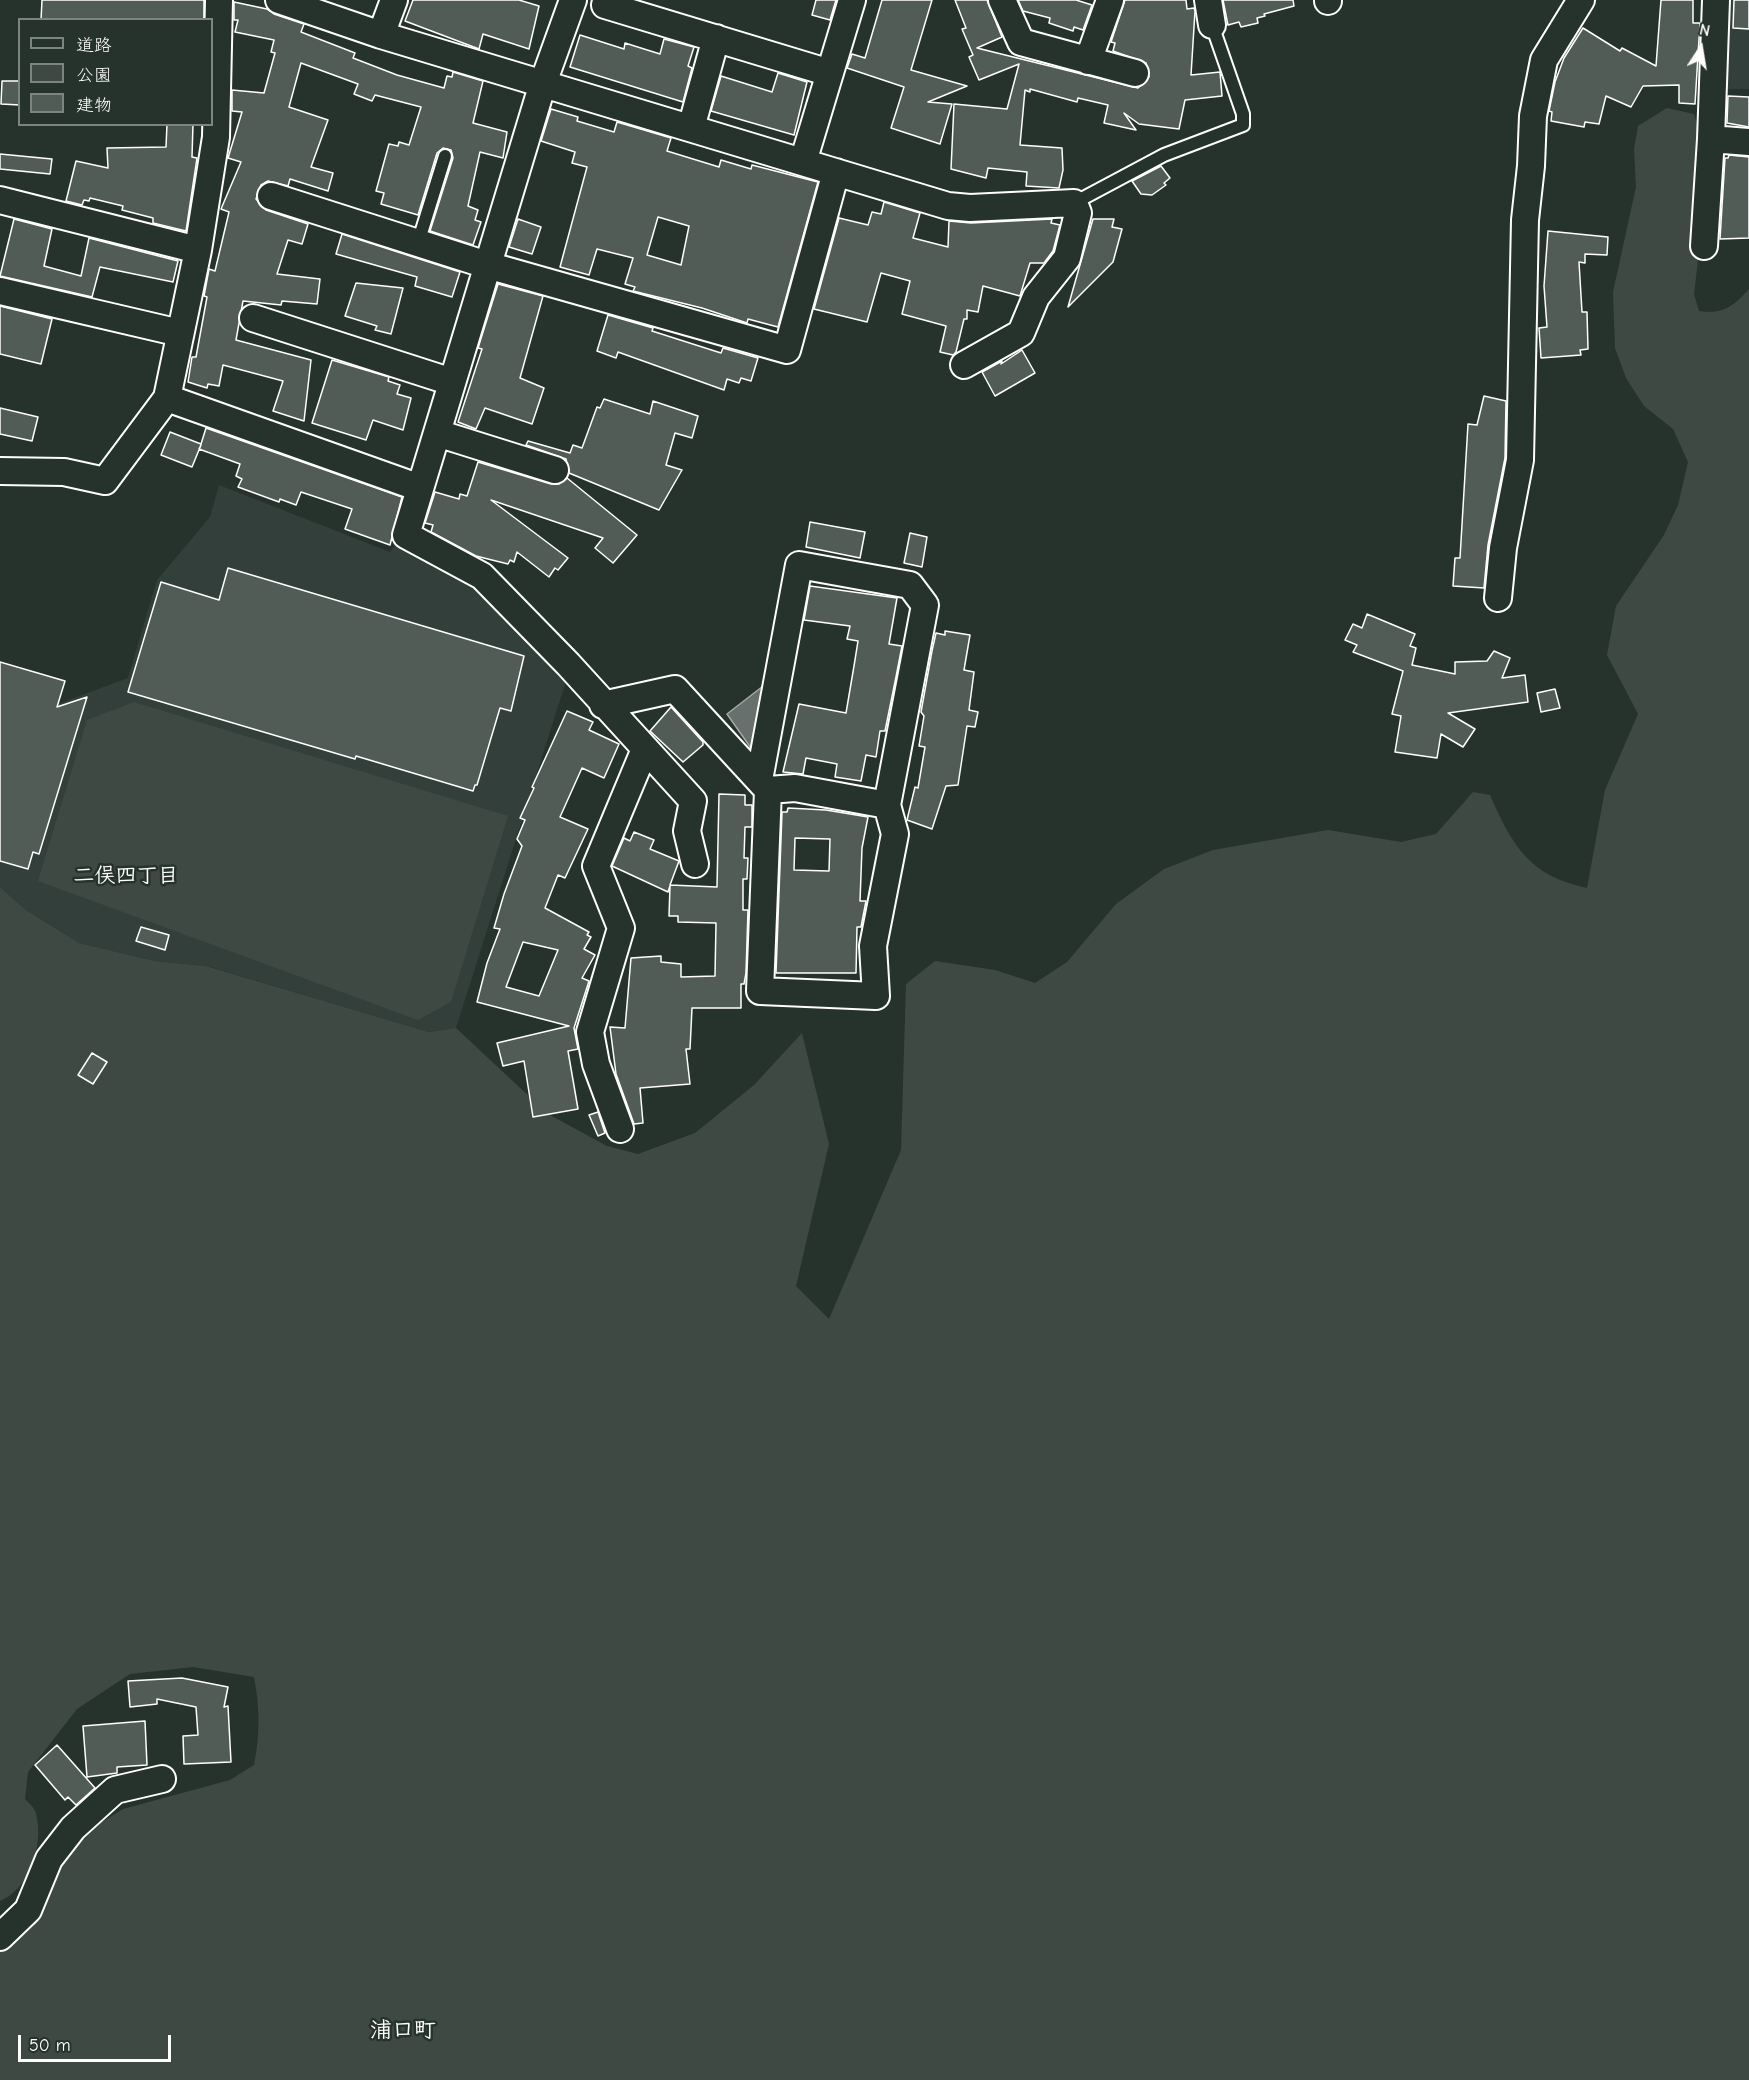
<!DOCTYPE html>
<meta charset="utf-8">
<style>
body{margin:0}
#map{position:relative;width:1749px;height:2080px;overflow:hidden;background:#26332d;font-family:"Comic Neue","Klee One",sans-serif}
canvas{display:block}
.legend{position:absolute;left:18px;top:18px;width:195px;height:108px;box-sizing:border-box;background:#26332d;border:2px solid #7d8581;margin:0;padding:8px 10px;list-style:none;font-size:18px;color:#fff}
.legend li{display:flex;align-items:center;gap:12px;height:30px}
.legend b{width:30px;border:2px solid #7d8581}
.north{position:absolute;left:1671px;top:18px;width:60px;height:60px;-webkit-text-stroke:4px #26332d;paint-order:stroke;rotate:12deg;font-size:16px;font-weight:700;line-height:24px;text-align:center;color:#fff}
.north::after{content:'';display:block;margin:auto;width:21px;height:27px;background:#fff;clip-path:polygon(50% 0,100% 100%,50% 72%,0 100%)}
.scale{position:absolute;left:18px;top:2035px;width:153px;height:27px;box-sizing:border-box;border:3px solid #fff;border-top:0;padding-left:8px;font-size:18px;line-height:21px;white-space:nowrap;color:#fff;-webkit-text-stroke:4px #26332d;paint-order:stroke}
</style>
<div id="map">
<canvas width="1749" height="2080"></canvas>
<ul class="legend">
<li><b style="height:8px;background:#26332d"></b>道路</li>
<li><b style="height:16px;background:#3e4944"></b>公園</li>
<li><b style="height:16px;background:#515c57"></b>建物</li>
</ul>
<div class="north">N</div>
<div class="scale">50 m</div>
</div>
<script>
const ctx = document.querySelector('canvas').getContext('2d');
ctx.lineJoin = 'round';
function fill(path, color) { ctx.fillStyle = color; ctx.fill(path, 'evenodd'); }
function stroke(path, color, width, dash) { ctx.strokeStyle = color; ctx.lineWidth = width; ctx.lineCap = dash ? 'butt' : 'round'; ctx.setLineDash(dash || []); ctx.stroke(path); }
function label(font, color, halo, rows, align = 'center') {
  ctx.font = font + ' "Comic Neue","Klee One",sans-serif'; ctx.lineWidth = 5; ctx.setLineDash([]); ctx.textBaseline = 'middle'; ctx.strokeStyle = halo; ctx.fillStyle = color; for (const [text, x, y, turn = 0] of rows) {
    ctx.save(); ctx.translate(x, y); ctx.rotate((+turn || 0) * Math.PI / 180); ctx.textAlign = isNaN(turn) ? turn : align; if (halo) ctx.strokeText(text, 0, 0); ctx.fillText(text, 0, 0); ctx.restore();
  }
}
const built = new Path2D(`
 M1724,0H1749V89H1721Z
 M219,485L390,552L397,543L472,585L568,675L456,1028L429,1032L207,966L155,961L79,943L26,910L0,887V689L55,705L128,678L157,580L210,517Z`);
const green = new Path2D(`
 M1667,108L1694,114L1703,142L1702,226L1694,294L1699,311C1723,315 1734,306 1749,289V2080H0V1948L19,1937L59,1867L94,1827L123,1809L230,1780L254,1765C260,1734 260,1708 254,1677L193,1667L130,1674L77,1709L28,1772L25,1799C29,1803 35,1808 36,1814C44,1843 30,1889 0,1901V887L26,910L79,943L155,961L206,966L429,1032L456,1028L548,1114L607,1146L638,1154L695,1133L754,1085L802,1033L829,1144L796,1286L829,1319L901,1150L906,984L935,961L995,970L1035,983L1067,962L1116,904L1164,869L1213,850L1328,830L1401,842L1436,834L1473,792L1490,795C1512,845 1529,876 1587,888L1605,790L1638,714L1607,655L1616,606L1664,535L1678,505L1688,462L1673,429L1644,406L1626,378L1615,348L1613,292L1636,187L1634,149L1638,126Z
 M134,702L508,816L451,1002L418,1020L38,881L87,720Z`);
const water = new Path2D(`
 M767,683L753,751L727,714Z`);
const building = new Path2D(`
 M42,0H204V20H41Z
 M413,0H519L539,6L529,49L483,34L479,49L405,21Z
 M816,0H836L830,20L812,15Z
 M882,0H932L911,70L967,86L928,102L952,104L940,144L891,128L904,87L847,68L852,54L865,58Z
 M955,0H987L1002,37L977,48L1138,88L1149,77L1146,63L1113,51L1115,43L1111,42L1125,0H1186L1187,9L1194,8L1195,11L1191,75L1220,72L1222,96L1185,100L1179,129L1139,124L1124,113L1136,130L1104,123L1108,105L1078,98L1077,102L1030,89V92L1025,90L1020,145L1062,148L1063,170L1059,188L1026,186L1027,172L988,168L986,178L951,169L954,104L1007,109L1019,64L979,80L969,57L973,55L962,29L966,28Z
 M1018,0H1076L1092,5L1083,30L1074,27L1073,31L1049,23L1050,18L1023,11Z
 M1223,0H1293L1294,6L1264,14L1265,16L1257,18L1258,23L1241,27L1239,22L1228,25Z
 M1661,0H1693V23H1700L1695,104L1679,103V85L1643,86L1631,107L1606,96L1599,124L1585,122L1584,127L1551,121L1552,112L1549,111L1555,82L1564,58L1583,28L1620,51L1622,48L1656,66Z
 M1734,0H1749V29L1733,28Z
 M234,2L267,9L274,14L304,24L301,32L355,53L353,58L397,75L444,88L447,76L452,77L453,72L483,81L473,123L507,132L503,158L480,152L468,206L478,210L475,220L481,222L473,245L430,231L453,158L451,150L443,148L437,153L418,215L381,204L384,193L376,191L389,144L398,146L399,142L409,145L421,107L375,95L372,101L354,94L358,84L301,63L289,107L328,120L311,167L333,173L328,191L290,179L288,186L268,181L261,185L256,199L266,210L308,224L302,244L288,240L277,274L320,279L317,304L282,301L281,305L243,301L236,340L311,360L304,421L273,411L283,381L223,365L219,386L208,384L207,388L188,382L192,357H196L207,297L204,296L209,269L215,271L229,212L221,209L241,162L228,158L242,112L232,111V90L264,93L275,53L271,52L274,40L235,32L238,20H234Z
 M580,35L624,49L625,43L660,54L664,39L694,47L688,66L692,68L683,102L570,67Z
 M778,73L807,82L794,135L711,111L721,76L772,92Z
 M2,81H20V105L1,104Z
 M1728,96L1749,97V127L1727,123Z
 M551,109L578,117L577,121L614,132L617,122L671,138L667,151L719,167L721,160L751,169L752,165L818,182L778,327L748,319L747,323L702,308L633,291L635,287L625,284L633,258L597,249L589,275L560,267L587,167L572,163L575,152L541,141ZM658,217L689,226L681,265L647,255Z
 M167,124H193L192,157L197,158L186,231L153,223V218L122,210L123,206L90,198L89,201L84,200L82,205L66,201L76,161L108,168L107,148L166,147Z
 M0,154L52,159L50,174L0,169Z
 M1729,155L1749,157V238L1720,239L1725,158H1728Z
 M1161,166L1170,178L1164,183L1166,185L1152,195L1141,194L1132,181Z
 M884,202L920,213L913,238L948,247L949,221L971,223L1052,219L1051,223L1060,225L1053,251L1044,263H1030L1020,296L983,286L978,312L967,310V319H964L956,352L953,355L940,352L946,326L902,314L910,281L881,273L867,322L814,309L839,218L868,225L872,212L881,214Z
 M14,219L52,229L44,266L81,276L89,238L178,261L173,282L100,267L92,297L0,276Z
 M518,219L541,227L532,254L509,247Z
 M1093,219H1114L1112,227L1122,229L1113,262L1068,307Z
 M1548,231L1608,237L1607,255L1585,254V263L1579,262L1582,312H1587L1588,349L1580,350L1581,355L1541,358L1539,328L1547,327L1544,286Z
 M342,234L460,272L452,297L415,286L417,277L336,254Z
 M356,283L403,288L391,334L375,330L377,326L345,316Z
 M498,284L543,296L520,378L544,388L532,424L485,408L476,429L458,422L482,349L478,348Z
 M0,306L52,319L41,364L0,354Z
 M608,315L653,328L652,331L721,353L723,348L758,358L751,381L741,378L739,383L727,379L724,390L618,352L616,358L597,351Z
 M1022,350L1035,373L995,396L982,372L1002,361L1001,364Z
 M332,360L389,377L388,381L400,385L397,394L411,398L403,430L373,420L366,440L312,423Z
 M1484,396L1506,401L1505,458L1488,545L1484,588L1453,586L1455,558H1460L1468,424L1477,425Z
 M604,399L650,414L653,401L698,416L692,438L675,433L666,465L682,470L659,510L569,473L566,459L526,445L528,441L570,453L573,445L582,448L597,407L600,408Z
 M0,408L38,417L32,441L0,434Z
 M206,428L402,497L390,545L345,529L352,509L301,492L296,505L280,499L279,502L238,487L242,479L236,476L240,464L199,449L201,445L192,467L161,455L170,432L201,444Z
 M478,462L551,484H559L567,478L637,535L613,563L595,548L603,538L491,500L568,558L558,570L555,568L549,577L517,552L514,562L510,560L508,564L476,556L431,532L433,525L425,523L435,492L459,499L460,494L467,496Z
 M810,522L865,532L860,558L806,547Z
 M910,533L927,537L922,567L904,563Z
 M228,568L524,656L511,711L500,708L477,785H475L473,791L356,756L355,759L128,692L161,582L219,600Z
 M810,586L897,598L889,644L902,646L896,677L885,731H880L876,757L866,755L861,781L835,777L837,764L806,758L803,774L783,772L799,704L846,713L854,666L858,641L847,639L850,626L804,620Z
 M1367,614L1415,634L1410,646L1416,648L1412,665L1455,674V662L1487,661L1494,651L1510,658L1502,678L1525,675L1528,702L1448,713L1475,729L1463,747L1441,734L1437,758L1395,752L1401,716L1392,714L1403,671L1353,652L1357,645L1345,640L1353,624L1362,628Z
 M945,631L970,635L964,670L974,672L969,710L978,712L975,727L967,726L958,785L946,786L932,829L907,820L915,787L918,788L925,747L919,746L924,716L921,712L932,651L936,633L945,635Z
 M0,662L65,681L57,707L87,697L39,854L33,852L28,869L0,861Z
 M1555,689L1560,708L1541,712L1537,693Z
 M671,707L703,742V745L683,762L650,731Z
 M567,711L593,722L589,730L619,744L604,778L582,768L560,817L588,829L565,878L558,875L545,908L589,932L587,935L591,937L584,949L595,955L582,978L589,981L574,1028L578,1049L568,1051L578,1109L533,1117L524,1061L503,1066L497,1043L569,1026L477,1002L487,963L500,929L494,928L504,894L522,846L517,839L525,820L520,818L534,788L532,787ZM523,942L558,950L539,996L506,987Z
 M719,794L745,795V805H752V827H745L744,858H748L747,879H743V910H748L746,973L744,984H741V1008H692L690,1049H686L690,1084L640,1088L643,1123L634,1124L616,1074L610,1027L625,1028L631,958L661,956V962L681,964V977L715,976L716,923L678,922V916H669L670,886L668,892L612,866L624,838L630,841L634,832L654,840L650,849L679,861L670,885L717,887Z
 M788,808L826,810L868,817L862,848L860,901H866L861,927H857L856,973H776L782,812H787ZM795,838L830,839L829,871L794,870Z
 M141,927L169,935L165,950L136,941Z
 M92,1053L107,1062L93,1084L78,1075Z
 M598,1112L605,1133L598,1136L589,1115Z
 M182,1678L228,1687L224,1707L228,1706L231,1762L184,1764L183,1736L198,1735L196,1707L157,1699V1704L130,1707L128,1681Z
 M145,1721L147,1765L117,1767V1773L87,1777L83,1726Z
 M57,1745L95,1788L76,1805L68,1797L65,1800L35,1765Z`);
const service = new Path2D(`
 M1074,203L1164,155L1243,125V114L1212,25
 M418,243L445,156`);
const minor = new Path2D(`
 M279,0L381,35L948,206L970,208L1074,203L1078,213L1067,258L1036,297L1021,333L964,365
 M573,0L543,83L406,535L482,576L568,664L693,801L687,831L695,864
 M1002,0L1021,42L1135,73
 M1208,0L1212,25
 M1328,0V1
 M1716,0L1711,139L1749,142
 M605,5L830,73
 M381,35L394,0
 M1088,61L1110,0
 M691,128L716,38
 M803,162L852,0
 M271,196L487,265L787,350L836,172
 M0,200L198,250
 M1704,246L1711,139
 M0,291L180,333
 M253,318L452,382
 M167,398L420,488
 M437,433L555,470
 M0,471L64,472L105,481L167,398L198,250L216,137L219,0
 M1498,598L1503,548L1520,460L1525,220L1531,166L1533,116L1544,60L1581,0
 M603,705L675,689L768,790L760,991L876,996L873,946L895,834L887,805L795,788L768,790
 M759,780L799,565L910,585L925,605L887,805
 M620,1129L596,1064L590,1032L621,928L596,866L645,749
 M0,1937L28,1910L49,1859L73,1828L115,1790L162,1779`);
const neighbourhoodNames = [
 ["二俣四丁目",126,876]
];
const quarterNames = [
 ["浦口町",403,2031]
];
fill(built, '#333f3a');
fill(green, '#3e4944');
fill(water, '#67706c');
stroke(water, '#a4a9a7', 1.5);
fill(building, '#515c57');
stroke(building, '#fff', 1.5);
stroke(service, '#fff', 16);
stroke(minor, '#fff', 30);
stroke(service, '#26332d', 12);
stroke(minor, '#26332d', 26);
label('bold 21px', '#fff', '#26332d', neighbourhoodNames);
label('bold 22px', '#fff', '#26332d', quarterNames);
</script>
